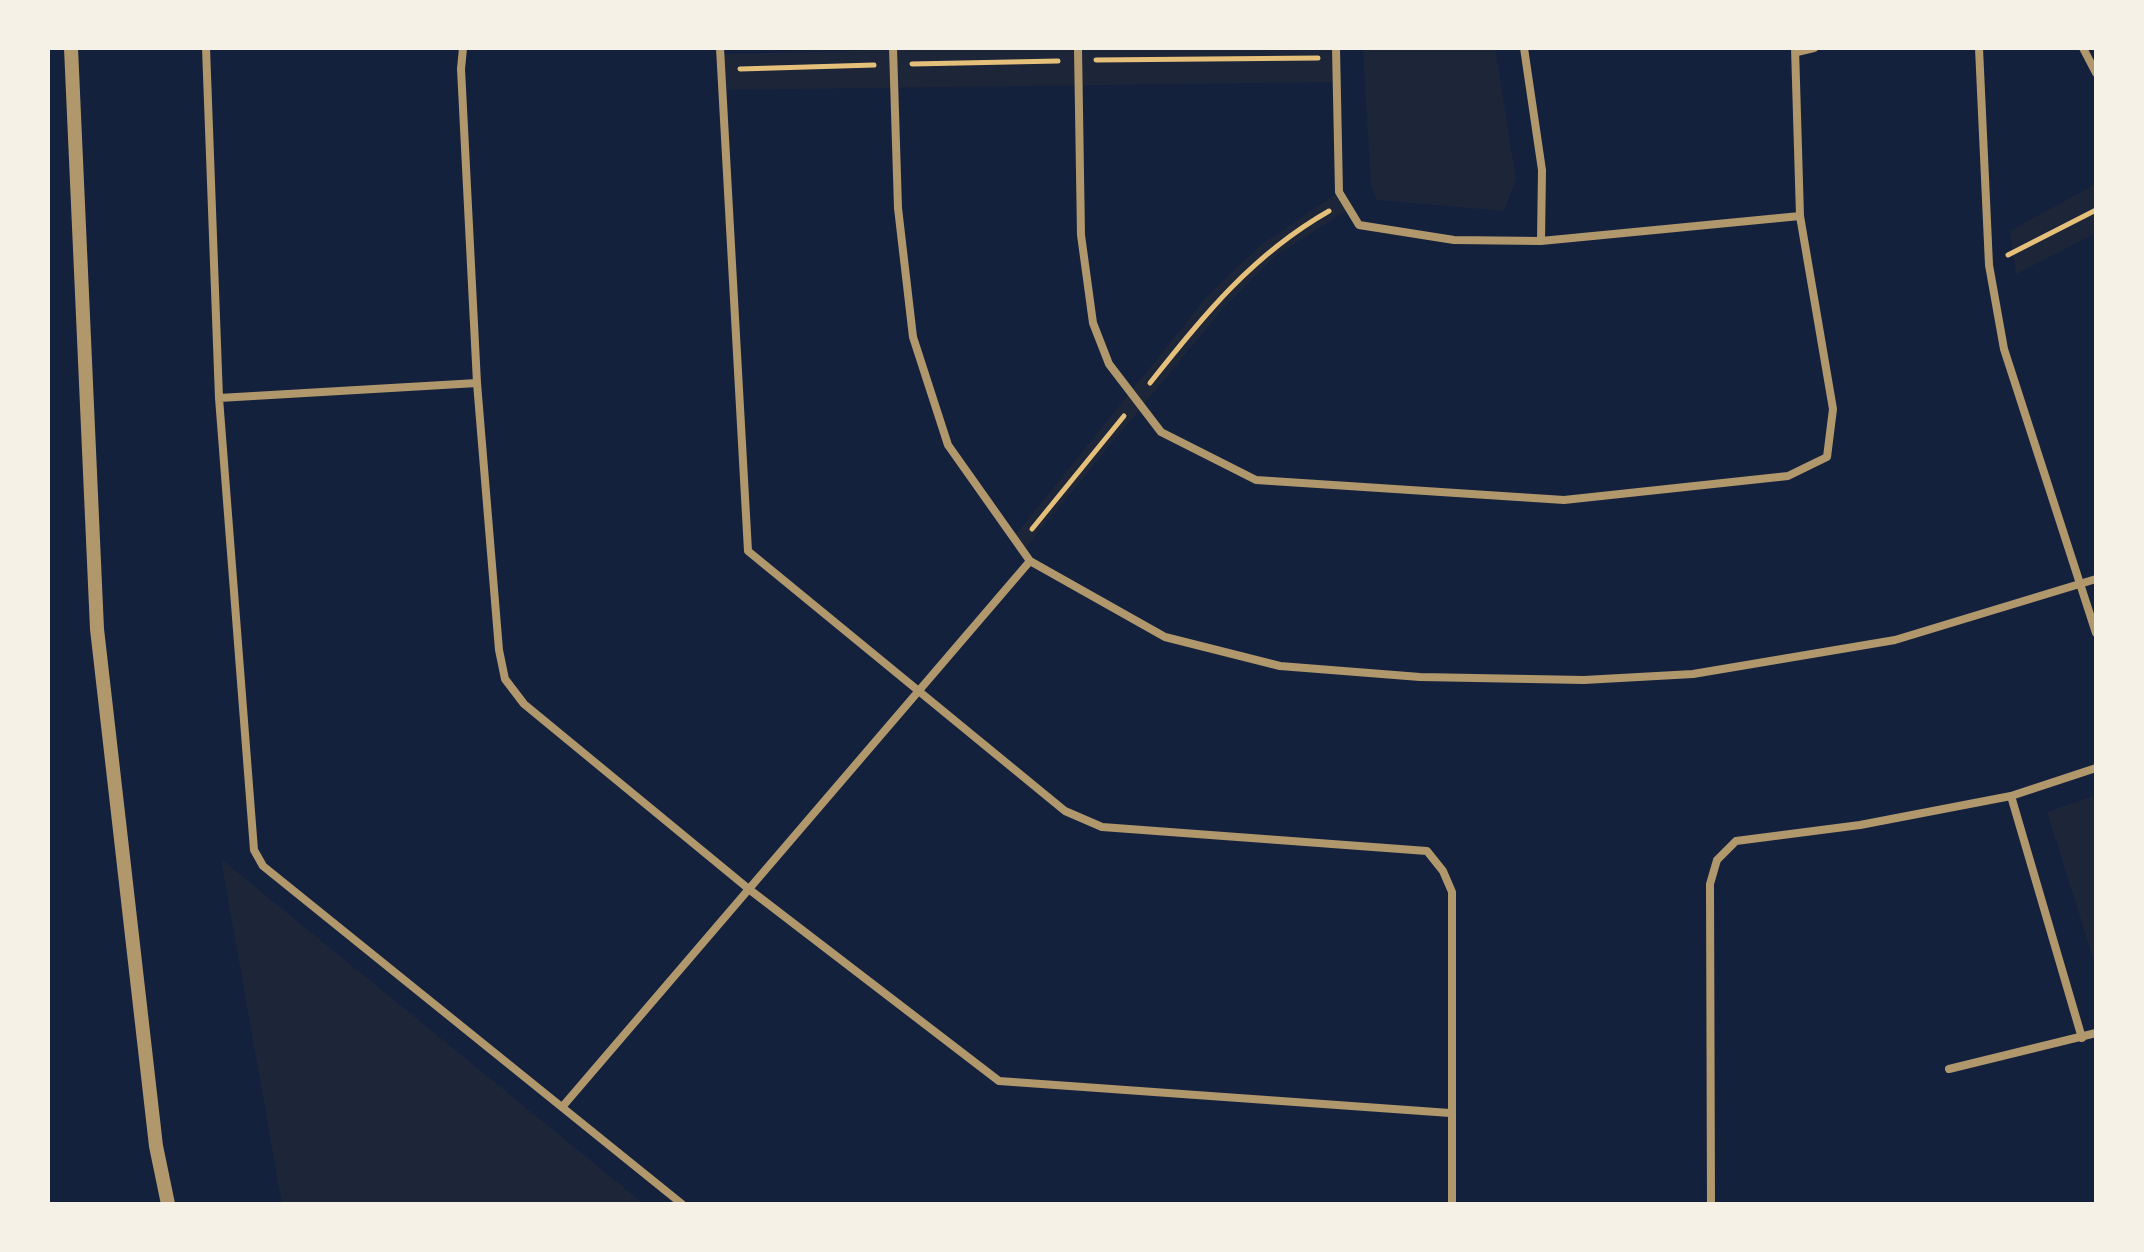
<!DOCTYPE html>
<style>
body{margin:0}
#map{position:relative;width:2144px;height:1252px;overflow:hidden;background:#14213d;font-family:"Fira Sans",sans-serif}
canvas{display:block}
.frame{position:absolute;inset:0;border:50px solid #f6f1e7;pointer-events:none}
</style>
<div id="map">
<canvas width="2144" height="1252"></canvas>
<div class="frame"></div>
</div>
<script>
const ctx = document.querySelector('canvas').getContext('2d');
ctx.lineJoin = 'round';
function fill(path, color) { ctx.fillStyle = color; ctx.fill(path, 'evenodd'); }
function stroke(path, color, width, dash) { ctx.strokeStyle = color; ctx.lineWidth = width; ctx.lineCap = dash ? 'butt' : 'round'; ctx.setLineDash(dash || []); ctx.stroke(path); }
const green = new Path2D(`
 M983,48H1336L1335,82L722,90L720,54Z
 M1363,48H1495L1516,179L1504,211L1377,200L1371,186Z
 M2096,184V233L2016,274L2010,231Z
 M1339,192L1349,209L1275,256L1224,307L1023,551L1013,538L1210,293L1261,245Z
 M2096,795V967L2047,812Z
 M221,859L644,1204H282Z`);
const path = new Path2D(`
 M1096,60L1318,58
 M912,64L1058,61
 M740,69L874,65
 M2008,255L2096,210
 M1150,383C1204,315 1252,255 1329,211
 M1032,529L1124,416`);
const minor = new Path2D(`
 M206,48L219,398L254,850L263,866L682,1204
 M463,48L461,69L477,383L499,650L505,679L524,704L750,890L999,1081L1450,1113
 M720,48L748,551L1065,811L1102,827L1427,851L1443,871L1452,892V1204
 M893,48L898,208L913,337L948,445L1030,561L1165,637L1280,666L1420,677L1584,680L1693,674L1895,640L2096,579
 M1078,48L1081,235L1093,323L1109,364L1161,432L1256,480L1564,500L1788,476L1827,457L1833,409L1800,216L1795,48
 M1336,48L1339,192L1359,225L1454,240L1541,241L1800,216
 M1524,48L1542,170L1541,241
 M1979,48L1989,265L2004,349L2096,633
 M2083,48L2096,73
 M1797,52L1814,48
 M219,398L477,383
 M2011,796L2082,1038
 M1949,1069L2096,1033
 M563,1106L1030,561
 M1711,1204L1710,884L1717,860L1736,841L1860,825L2011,796L2096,768`);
const tertiary = new Path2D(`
 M71,48L97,629L156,1146L168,1204`);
fill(green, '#1d2539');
stroke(path, '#e5c07b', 5);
stroke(minor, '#b1986c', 8);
stroke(tertiary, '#b1986c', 14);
</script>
